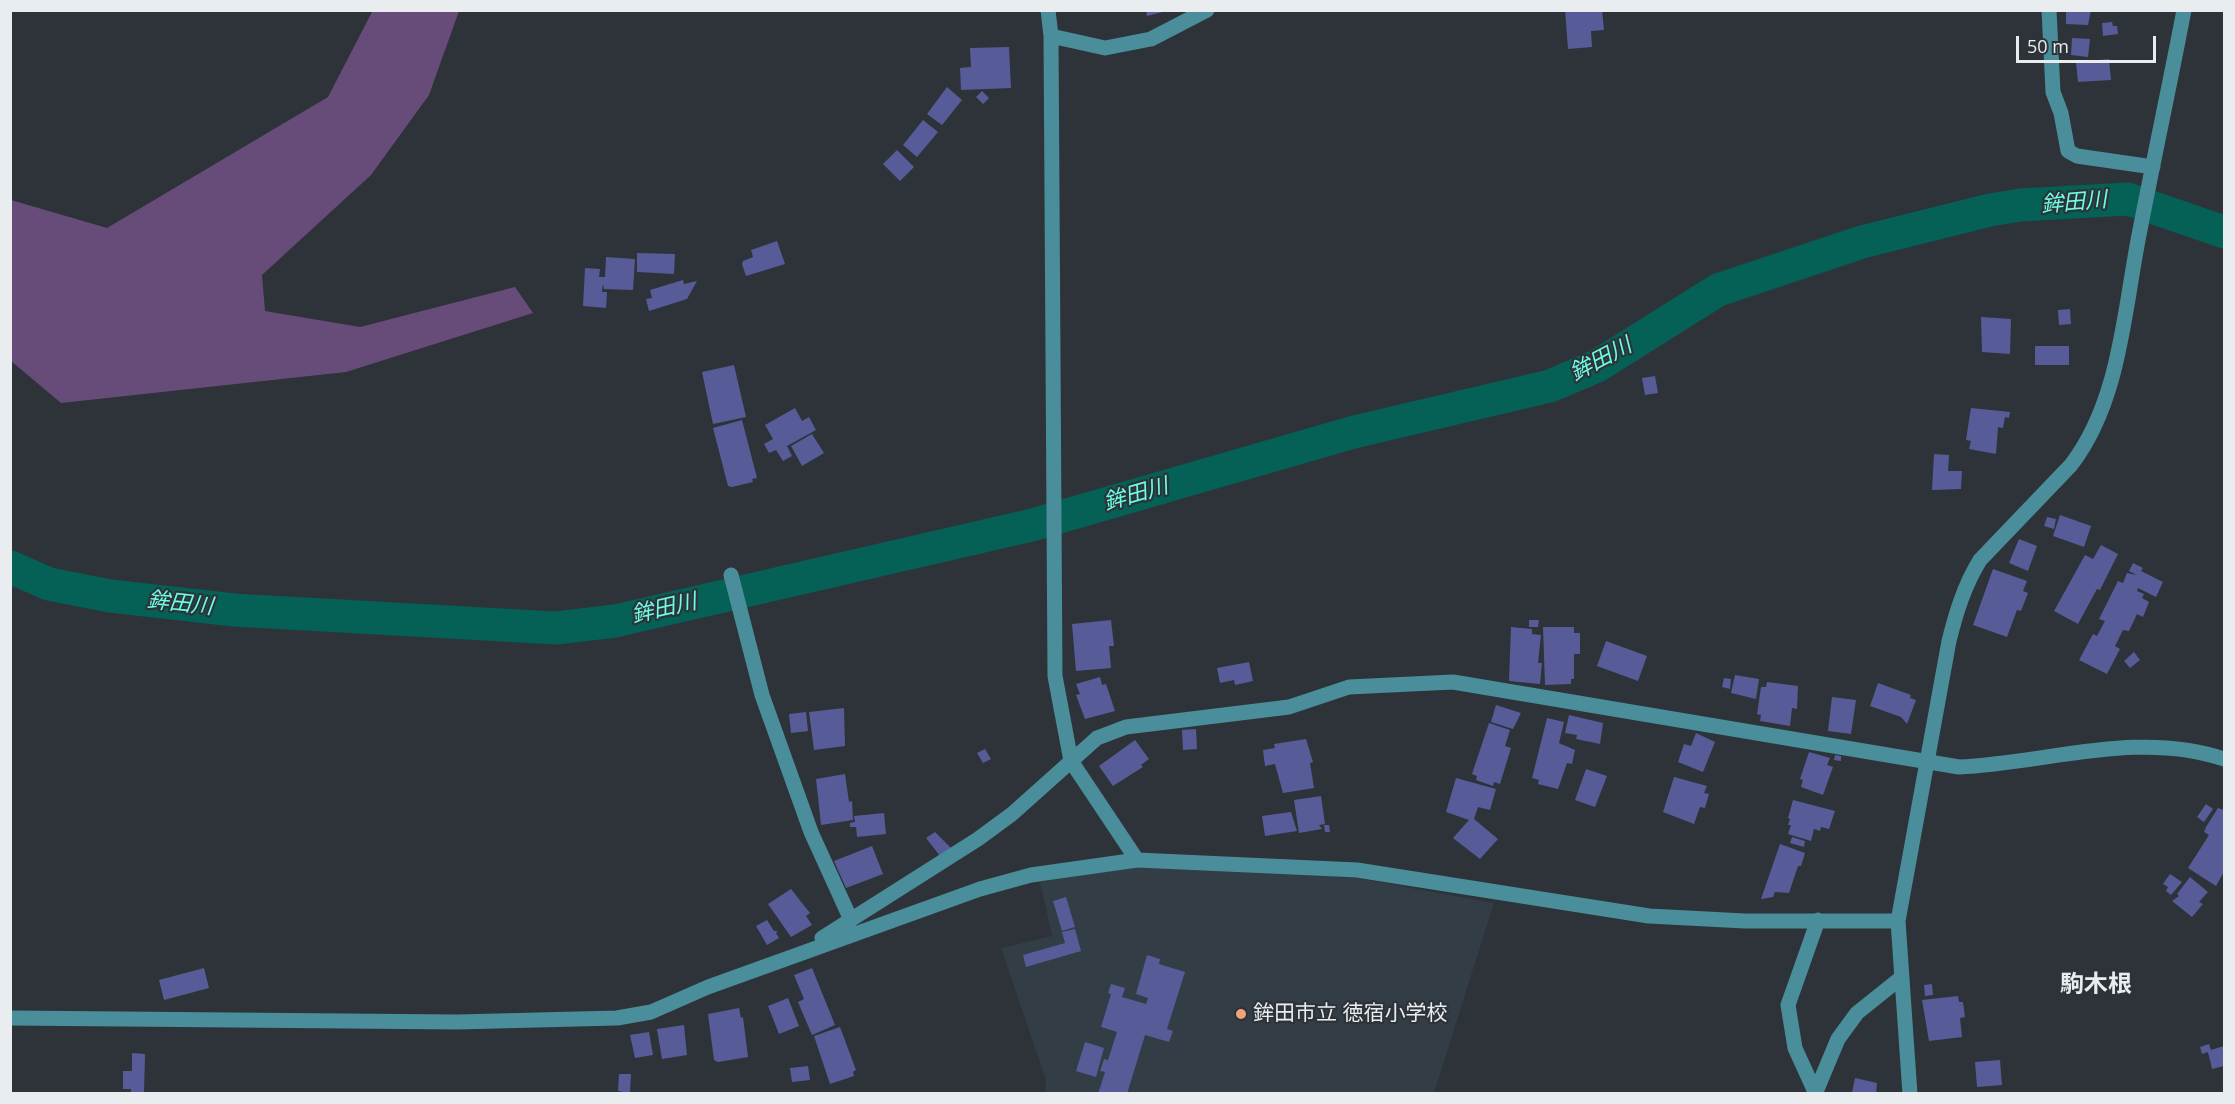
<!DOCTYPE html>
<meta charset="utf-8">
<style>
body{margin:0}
#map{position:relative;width:2235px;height:1104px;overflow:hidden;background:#2d3338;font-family:"Open Sans",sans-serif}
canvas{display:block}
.frame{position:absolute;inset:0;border:12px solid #e9edf0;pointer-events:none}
.scale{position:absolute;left:2016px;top:36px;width:140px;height:27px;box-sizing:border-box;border:3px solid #e9edf0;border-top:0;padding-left:8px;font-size:18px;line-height:21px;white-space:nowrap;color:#e9edf0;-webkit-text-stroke:4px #2d3338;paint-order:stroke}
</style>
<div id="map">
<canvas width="2235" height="1104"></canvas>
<div class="frame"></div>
<div class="scale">50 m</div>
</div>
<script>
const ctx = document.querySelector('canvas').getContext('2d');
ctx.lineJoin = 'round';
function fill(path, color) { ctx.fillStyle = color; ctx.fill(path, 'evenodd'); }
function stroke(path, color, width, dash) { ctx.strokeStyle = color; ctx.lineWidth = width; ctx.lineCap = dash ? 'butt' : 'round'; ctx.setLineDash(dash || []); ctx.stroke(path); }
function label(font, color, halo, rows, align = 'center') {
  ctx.font = font + ' "Open Sans","Noto Sans JP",sans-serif'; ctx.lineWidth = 4.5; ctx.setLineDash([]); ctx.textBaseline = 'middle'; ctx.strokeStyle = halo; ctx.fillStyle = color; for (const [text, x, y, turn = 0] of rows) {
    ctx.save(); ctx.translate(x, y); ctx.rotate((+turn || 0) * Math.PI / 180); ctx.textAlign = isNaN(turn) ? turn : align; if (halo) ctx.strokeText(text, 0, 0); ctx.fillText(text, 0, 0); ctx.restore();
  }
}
const built = new Path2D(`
 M1131,867L1356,878L1494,903L1434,1093H1045L1046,1080L1001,948L1052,936L1040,882Z`);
const green = new Path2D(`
 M373,10L459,11L429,95L371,175L262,275L265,311L360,327L515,287L533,313L346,372L61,403L11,361V200L107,228L328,97Z`);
const river = new Path2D(`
 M10,567L49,584L110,596L234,610L556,628L615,621L1032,525L1354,432L1550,386L1597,366L1718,290L1862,242L1990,210L2020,205L2128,199L2224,232`);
const building = new Path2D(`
 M1146,10H1166V11L1147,16Z
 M1565,10H1602L1604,30L1591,31L1592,47L1568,49Z
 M2066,10H2091L2088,25L2066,24Z
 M2112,22L2113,26H2117L2118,34L2103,36L2102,23Z
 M2072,38L2090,39L2088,57L2071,55Z
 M1009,47L1011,88L961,90L960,68L971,67L970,48Z
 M2109,59L2111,80L2078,82L2076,62Z
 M947,87L962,100L942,125L927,114Z
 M982,91L989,98L983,104L976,97Z
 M923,120L938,132L917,157L903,145Z
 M897,150L914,167L900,181L883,164Z
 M777,241L785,264L746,276L742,264L743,261L753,257L751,250Z
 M637,253L675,254L674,274L637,272Z
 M606,257L635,259L633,290L604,289L603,284L602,292H607L606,308L583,306L585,268L600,269L599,277H605Z
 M683,280L684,284L697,281L687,299L649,311L646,299L652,298L650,290Z
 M2070,309L2071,324L2059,325L2058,310Z
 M1981,317L2011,319L2010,354L1982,352Z
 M2035,346H2069V365H2035Z
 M734,365L746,417L713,424L702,372Z
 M1655,376L1658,393L1645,395L1642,378Z
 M795,408L802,421L809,417L816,430L787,446L792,456L783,461L776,450L769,453L764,444L773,439L765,425Z
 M1971,408L2010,412L2009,418L2005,417L2003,428L1998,427L1996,454L1969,449L1971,441L1966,440L1969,420L1973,421L1969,420Z
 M742,420L757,478L752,479L753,482L732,487L728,486L713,428Z
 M812,434L824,453L802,466L791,446Z
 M1934,454L1949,455L1948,471H1962L1961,489L1932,490Z
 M2060,515L2091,526L2084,547L2053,536Z
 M2047,517L2056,519L2054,529L2044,526Z
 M2019,539L2037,546L2028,571L2009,563Z
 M2101,545L2118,554L2100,590L2097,589L2078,624L2054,611L2085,555L2093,559Z
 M2133,563L2143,568L2141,571L2163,582L2156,597L2138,588L2137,591L2144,594L2142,598L2149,602L2143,617L2137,614L2129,631L2123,630L2115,646L2120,649L2107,674L2079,660L2093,634L2097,636L2105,621L2099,619L2118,581L2123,583L2127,573L2137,575L2129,571Z
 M1993,569L2027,581L2023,591L2028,593L2021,611L2017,610L2007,637L1973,625Z
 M1111,620L1114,646H1109L1111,668L1076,671L1072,624Z
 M1529,620H1539L1538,627H1529Z
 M1511,627L1532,629V634L1541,635L1538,663H1542L1540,684L1509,681Z
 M1543,627H1574V633H1580V654H1574V679H1571V684L1545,685Z
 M1606,641L1647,656L1638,681L1597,666Z
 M2134,652L2140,660L2130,668L2124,661Z
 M1249,662L1253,681L1235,685L1234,680L1220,683L1217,668Z
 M1735,675L1759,679L1756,699L1731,693Z
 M1100,677L1102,685L1106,684L1115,711L1085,719L1076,695L1080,694L1076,684Z
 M1724,678L1731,679L1730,689L1722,687Z
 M1767,682L1798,686L1797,709L1792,708L1790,726L1760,721L1761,715L1757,714L1761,687H1766Z
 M1878,683L1911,695L1910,698L1916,700L1907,724L1901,717L1870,706Z
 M1832,697L1856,700L1851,734L1828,731Z
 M1496,705L1521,713L1513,729L1491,722Z
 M844,708L845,746L814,750L809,712Z
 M806,712L808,731L791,733L789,714Z
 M1569,715L1603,723L1600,744L1576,739L1577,735L1565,733Z
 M1547,718L1564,722L1559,743L1575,750L1572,764L1567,763L1558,789L1538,784L1539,780L1532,778Z
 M1489,723L1510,730L1505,746L1511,748L1500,784L1494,782L1493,786L1476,780L1477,776L1472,774Z
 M1196,729L1197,749L1183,750L1182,730Z
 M1696,733L1715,742L1703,772L1678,762L1684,744L1691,746Z
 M1306,739L1313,762L1310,763L1314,788L1283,793L1275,764L1265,766L1263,750L1275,748L1274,744Z
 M1135,740L1149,759L1141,765L1143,767L1113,786L1099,766Z
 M985,749L991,759L983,763L977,753Z
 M1809,752L1830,758L1827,765L1833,767L1823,795L1801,787L1803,780L1800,779Z
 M1835,755L1841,756V761L1834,760Z
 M1586,769L1607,776L1595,807L1575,800Z
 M845,774L849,802L852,801L853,820L821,825L816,779Z
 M1674,777L1707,786L1704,793L1709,794L1705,808L1700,807L1694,824L1663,812Z
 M1456,778L1496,789L1490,810L1478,807L1474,819L1498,839L1480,859L1453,838L1469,820L1446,812Z
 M1321,796L1325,824L1319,825L1322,829L1299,833L1294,800Z
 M1793,800L1835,811L1829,829L1821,827L1820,831L1814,829L1811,841L1788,834L1791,825H1788L1790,819L1788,818Z
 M2206,804L2213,809L2204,822L2197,817Z
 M2218,808L2224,810V872L2216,886L2188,868L2209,835L2204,832L2206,827Z
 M1291,812L1297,831L1265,836L1262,816Z
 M884,813L886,834L857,837L856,827H850V823L855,822L854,816Z
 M1324,825H1329L1330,832H1325Z
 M935,832L951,848L940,856L926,838Z
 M1792,837L1805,841L1804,847L1790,843Z
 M1780,844L1805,853L1801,866H1798L1789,893L1775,892L1773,897L1761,899Z
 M872,846L883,874L846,888L834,861Z
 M2170,874L2182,882L2171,895L2166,891L2168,887L2163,884Z
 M2190,877L2208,892L2199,902L2203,904L2192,917L2172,901L2179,896L2177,894Z
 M791,889L810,913L806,916L812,925L791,937L768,904Z
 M1066,897L1075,927L1062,931L1053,901Z
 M767,920L774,931H778L776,933L779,938L767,945L756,926Z
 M1075,929L1081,951L1026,967L1023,955L1065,943L1062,932Z
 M1147,955L1160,959L1159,964L1185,972L1167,1029L1173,1031L1169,1042L1145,1035L1127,1094H1098L1105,1072L1100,1071L1104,1059L1108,1060L1117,1032L1101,1027L1111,994L1108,993L1111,984L1125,988L1122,997L1146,1004L1148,998L1136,994Z
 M204,968L209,988L164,1000L159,980Z
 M812,968L835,1025L812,1035L798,1002L804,999L794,975Z
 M1932,984L1933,995L1925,996L1924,985Z
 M1958,996L1959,1002H1963L1965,1017L1960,1018L1962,1037L1929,1041L1922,1000Z
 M788,998L799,1026L779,1034L768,1006Z
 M739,1008L741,1018L743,1017L748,1057L718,1062L714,1060L708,1014Z
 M684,1025L687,1055L662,1059L657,1029Z
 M840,1027L856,1070L853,1072L854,1076L830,1084L814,1036Z
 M649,1032L653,1055L635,1058L630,1035Z
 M1085,1042L1104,1048L1096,1077L1076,1071Z
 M2209,1044L2211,1050L2224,1046V1066L2212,1069L2208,1052L2202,1054L2200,1047Z
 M132,1053L145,1054L144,1094H131V1089H123V1071H132Z
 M2000,1060L2002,1085L1977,1087L1975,1062Z
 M808,1066L810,1080L792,1082L790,1068Z
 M619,1074H631L630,1093L618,1091Z
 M1855,1078L1877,1083L1876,1094L1852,1093Z`);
const minor = new Path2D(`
 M1048,10L1051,36L1055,676L1071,761L1137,860
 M2049,10L2053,92L2061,113L2068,151L2077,156L2153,167
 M1051,36L1105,48L1151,39L1207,10
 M731,575L762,695L811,832L851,920
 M822,938L978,839L1012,814L1097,738L1126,727L1289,707L1349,687L1453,682L1959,767C2047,763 2138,730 2224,759
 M10,1018L457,1022L617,1018L651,1012L708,987L980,889L1031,875L1137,860L1357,870L1649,916L1745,921H1898
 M1815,1092L1795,1048L1788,1005L1818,920
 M1815,1094L1838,1039L1857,1013L1902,977
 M1910,1094L1898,921L1949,641C1956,613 1964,586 1980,560L2071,465C2121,400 2124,308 2140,230C2154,157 2170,84 2184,10`);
const markers = [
 [1241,1014,6,"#f0a378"]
];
const poiNames = [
 ["鉾田市立 徳宿小学校",1253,1014]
];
const waterNames = [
 ["鉾田川",2074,203,-5],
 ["鉾田川",1601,360,-28],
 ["鉾田川",1136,495,-16],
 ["鉾田川",180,604,6],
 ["鉾田川",664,609,-13]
];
const quarterNames = [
 ["駒木根",2096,985]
];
fill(built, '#323d46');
fill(green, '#674c79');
stroke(river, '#056055', 33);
fill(building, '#575c99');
stroke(minor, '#4a8d9b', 15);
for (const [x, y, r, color] of markers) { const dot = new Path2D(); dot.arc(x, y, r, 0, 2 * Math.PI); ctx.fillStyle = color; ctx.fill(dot); stroke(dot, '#2d3338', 2); }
label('21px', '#e9edf0', '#2d3338', poiNames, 'left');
label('italic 22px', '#6efce4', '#2d3338', waterNames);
label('bold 24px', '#e9edf0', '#2d3338', quarterNames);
</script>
